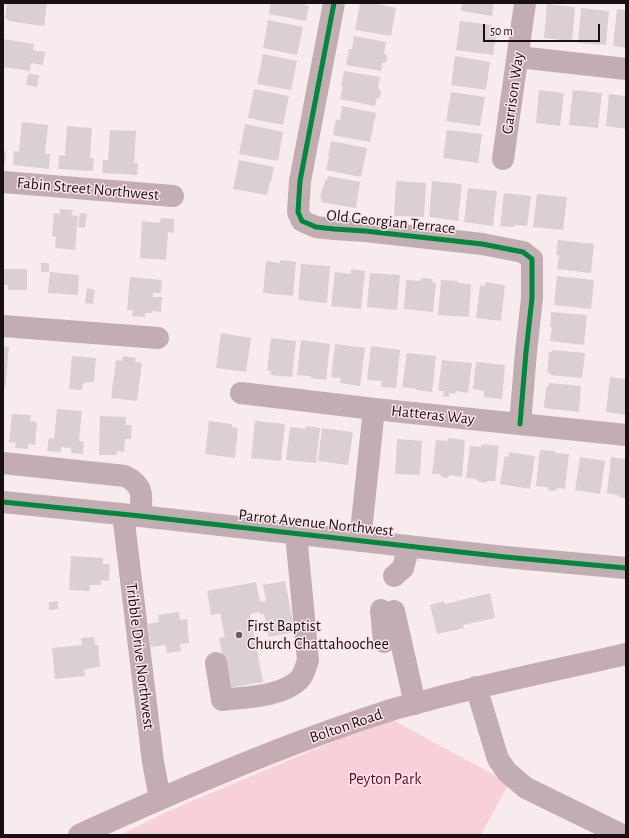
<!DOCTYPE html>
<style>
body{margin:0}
#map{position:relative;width:629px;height:838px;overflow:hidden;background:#f8ebee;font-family:"Alegreya Sans",sans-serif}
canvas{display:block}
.frame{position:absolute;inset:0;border:4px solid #191012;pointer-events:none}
.scale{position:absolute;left:483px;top:24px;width:117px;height:18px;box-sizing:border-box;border:2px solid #191012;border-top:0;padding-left:5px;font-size:12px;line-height:14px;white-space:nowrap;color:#191012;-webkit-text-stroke:3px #fde6ea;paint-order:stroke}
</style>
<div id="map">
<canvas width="629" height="838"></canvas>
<div class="frame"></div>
<div class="scale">50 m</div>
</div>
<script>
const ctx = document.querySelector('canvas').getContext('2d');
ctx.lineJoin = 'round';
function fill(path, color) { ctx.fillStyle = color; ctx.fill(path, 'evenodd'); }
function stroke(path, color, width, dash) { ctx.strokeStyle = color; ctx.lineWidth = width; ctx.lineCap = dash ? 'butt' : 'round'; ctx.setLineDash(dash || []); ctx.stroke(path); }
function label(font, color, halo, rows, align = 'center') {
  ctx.font = font + ' "Alegreya Sans",sans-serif'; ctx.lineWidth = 3; ctx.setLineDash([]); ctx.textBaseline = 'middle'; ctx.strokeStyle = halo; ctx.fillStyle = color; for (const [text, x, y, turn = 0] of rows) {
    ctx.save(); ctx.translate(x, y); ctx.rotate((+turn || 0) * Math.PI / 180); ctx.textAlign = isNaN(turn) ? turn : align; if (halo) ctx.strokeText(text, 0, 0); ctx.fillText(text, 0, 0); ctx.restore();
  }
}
const green = new Path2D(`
 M389,718L509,783L481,835H120L164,813Z`);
const building = new Path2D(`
 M7,3H47L44,26L8,21L9,19H5Z
 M271,3H305V5L309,6L306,21L269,14Z
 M360,3H372L396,8L391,36L355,30Z
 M462,3H494L492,16L461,11Z
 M547,4L575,7L572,41L544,38Z
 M581,8L609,11L606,45L578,43Z
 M617,9L626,10V48L613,46Z
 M268,20L303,27L297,55L263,48Z
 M460,21L492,25L490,34L496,35L493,55L456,50Z
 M354,36L386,42L384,53L387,56L386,62L382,63L381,71L346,65L349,49H352Z
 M3,39L34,44L33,50L45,52L43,65L31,63L30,71L3,67Z
 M263,54L297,61L291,90L257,84Z
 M455,56L490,62L486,90L451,85Z
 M344,71L380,77L378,88L381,91L380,97L376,99L375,106L340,99L343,86H341Z
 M28,74L39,75L37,87L26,85Z
 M254,89L289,96L283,125L248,118Z
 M539,90L564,93L560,126L536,123Z
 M573,90L602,93L598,128L569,125Z
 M451,92L485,97L480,126L446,121Z
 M609,94L626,96V129L606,126Z
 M342,106L376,113L370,142L333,135L336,119L340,120Z
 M22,122L48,125L45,154H50L49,169L13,165L14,151L19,152Z
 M245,124L283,132L278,161L239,154Z
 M67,126L92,128L90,158H94L93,171L58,169L59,155L65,156Z
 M110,130L136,131L134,163H138L137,175L102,173L103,160H108Z
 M447,130L482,134L478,163L443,158Z
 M331,141L367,148L361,177L326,170L329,156H328Z
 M3,151H6L5,164L3,163Z
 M239,160L274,167L271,182H270L267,195L233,189Z
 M328,176L360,182L356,208L321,202L322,199H320L323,186H324L325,180H327Z
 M396,181L426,183L424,217L394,216Z
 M432,181L462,184L458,221L429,217Z
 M468,188L497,191L493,226L464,222Z
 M504,193L531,196L527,226L514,225V227L500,226Z
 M537,194L567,197L563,230L533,227Z
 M60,209L73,210L72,215L78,216L75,250L55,248L56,237L52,236L54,213L60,214Z
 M80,213L87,214L85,228L78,227Z
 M161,218L174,219V233L168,232L166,260L140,258L142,221L160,223Z
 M558,240L594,244L591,273L557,269L559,255H556Z
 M280,260L296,262L293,296L263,293L266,261L280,263Z
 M41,263H49V272H41Z
 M301,264L330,266L327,303L298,300Z
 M3,269H27V290H8V285H3Z
 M351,269L365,271L361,309L331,306L335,272L351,274Z
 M50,272L79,275L78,295L48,293Z
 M370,273L400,275L397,310L367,307Z
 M557,276L594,280L591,309L554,305Z
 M130,277L162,280L161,293H153V297H162L161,312L152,311V313H145V317L132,316L133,310H127Z
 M421,278L433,279L432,282L436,283L433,312L404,309L406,280L421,281Z
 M441,280L458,281V283L471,284L469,317L438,315Z
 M485,282L505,285L501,321L476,318L480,285L485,286Z
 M87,288L95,290L93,304L85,303Z
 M551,312L587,315L584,345L550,341L552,327H550Z
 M221,333L251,338L246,372L216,368Z
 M271,338L296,341L292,377L270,375L271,371L267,370Z
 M301,340L330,344L326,380L310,378L311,376L297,375Z
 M335,344L365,348L360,386L340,383L341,378L331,377Z
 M3,346L9,347L5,389H3Z
 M371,346L400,350L396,388L381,387L382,381L367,380Z
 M552,350L585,353L582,378L550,375V373H547L549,352H552Z
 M407,353L436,356L432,392L416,390L417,389L402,387Z
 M72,356L96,358L94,382H85V384L83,383L82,390L69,389Z
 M123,356L136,358L135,362L142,363L137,401L111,398L116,360L122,361Z
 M442,360L472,363L468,393L456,391L455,394L449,393V397L443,396L444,391H438Z
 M476,362L505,365L502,399L484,397V391L473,389Z
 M610,377L626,379V415L606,412Z
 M549,383L581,386L579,412L544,408L546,387H548Z
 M57,409L82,411L79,441L84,442L83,454L71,453V448L61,447V452L47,451L49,438L54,439Z
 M12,414L31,415L30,421L37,422L35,445L28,444V449L15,448L16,443L9,442Z
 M100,416L126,417V425H132L131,439H125L124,452L117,451V455H99Z
 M209,421L232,424V427L238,428L235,458L205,454Z
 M255,421L285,424L281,461L251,458Z
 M306,426L320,428L316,463L286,460L290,427L306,429Z
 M322,428L353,432L348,465L318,461Z
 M448,438L465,440L462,477L450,475L447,478L442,477L440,474H432L436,440L448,441Z
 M397,439L422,441L420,475L395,474Z
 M482,444L499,446L495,481H488L485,483L479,482L476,479L466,478L470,446L481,447Z
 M540,450L555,451V453L569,454L565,489L558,488L555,491L549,490L547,487L536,486Z
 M509,452L535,456L530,489L500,484L505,456L509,457Z
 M580,457L605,461L600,494L575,490Z
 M611,457L626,459V498H620L618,495L607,493Z
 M71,556L103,558V564H110L109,581L101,580V585H90L89,591L69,590Z
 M285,581L295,632L269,637L264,614L260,615V612L250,614L263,682L228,688L219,638L225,637L220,613L211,615L207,591L256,582L260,602L266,601L263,585Z
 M490,593L495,618L463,625L464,628L437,634L430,605L444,601L445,604Z
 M58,601V609L49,610V602Z
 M179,612L180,620L187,619L189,643L180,644L181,651L167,653L166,645L151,647L148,624L159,622L158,615Z
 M94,637L95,645H98L100,667L84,669L85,676L55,679L52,648L82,645L81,638Z`);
const minor = new Path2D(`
 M334,3L300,181L298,212L302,221L316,227L334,229L365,231L482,244L523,252L532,259V298L526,352L520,424
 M518,57L626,69
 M503,159L525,3
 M3,182L173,196
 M3,326L158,338
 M241,393L374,409L626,435
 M3,463L125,476C145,486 142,497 140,516
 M3,502L140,516L505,557L626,568
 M123,514L153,762L160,799
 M360,541L374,409
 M394,576L403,568L409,546
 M381,610L384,642
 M394,611L415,704
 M216,663L222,700C245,697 281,697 299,680C304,675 306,666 308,660L296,534
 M476,687L498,759L507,772L526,788L622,835`);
const major = new Path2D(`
 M79,835C181,789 284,744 391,710C404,706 418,703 432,699C496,682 561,669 626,654`);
const cycleway = new Path2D(`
 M334,3L300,181L298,212L302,221L316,227L334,229L365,231L482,244L523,252L532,259V298L526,352L520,424
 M3,502L140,516L505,557L626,568`);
const markers = [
 [239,635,4,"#675d5f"]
];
const streetNames = [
 ["Garrison Way",513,93,-82],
 ["Fabin Street Northwest",88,189,5],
 ["Old Georgian Terrace",391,222,6],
 ["Hatteras Way",433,415,6],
 ["Parrot Avenue Northwest",316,523,6],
 ["Tribble Drive Northwest",140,656,83],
 ["Bolton Road",346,726,-19]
];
const poiNames = [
 ["First Baptist",247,626],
 ["Church Chattahoochee",247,644]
];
const parkNames = [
 ["Peyton Park",385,779]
];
fill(green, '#f8d0d7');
fill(building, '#dacfd1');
stroke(minor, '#c2adb2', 22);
stroke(major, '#c4acb2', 22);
stroke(cycleway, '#00873e', 5);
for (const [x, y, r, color] of markers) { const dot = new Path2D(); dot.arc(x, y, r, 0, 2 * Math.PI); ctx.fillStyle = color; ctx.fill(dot); stroke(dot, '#fde6ea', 1.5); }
label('16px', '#191012', '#fde6ea', streetNames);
label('16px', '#191012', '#fde6ea', poiNames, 'left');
label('16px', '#64072b', '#fde6ea', parkNames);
</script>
